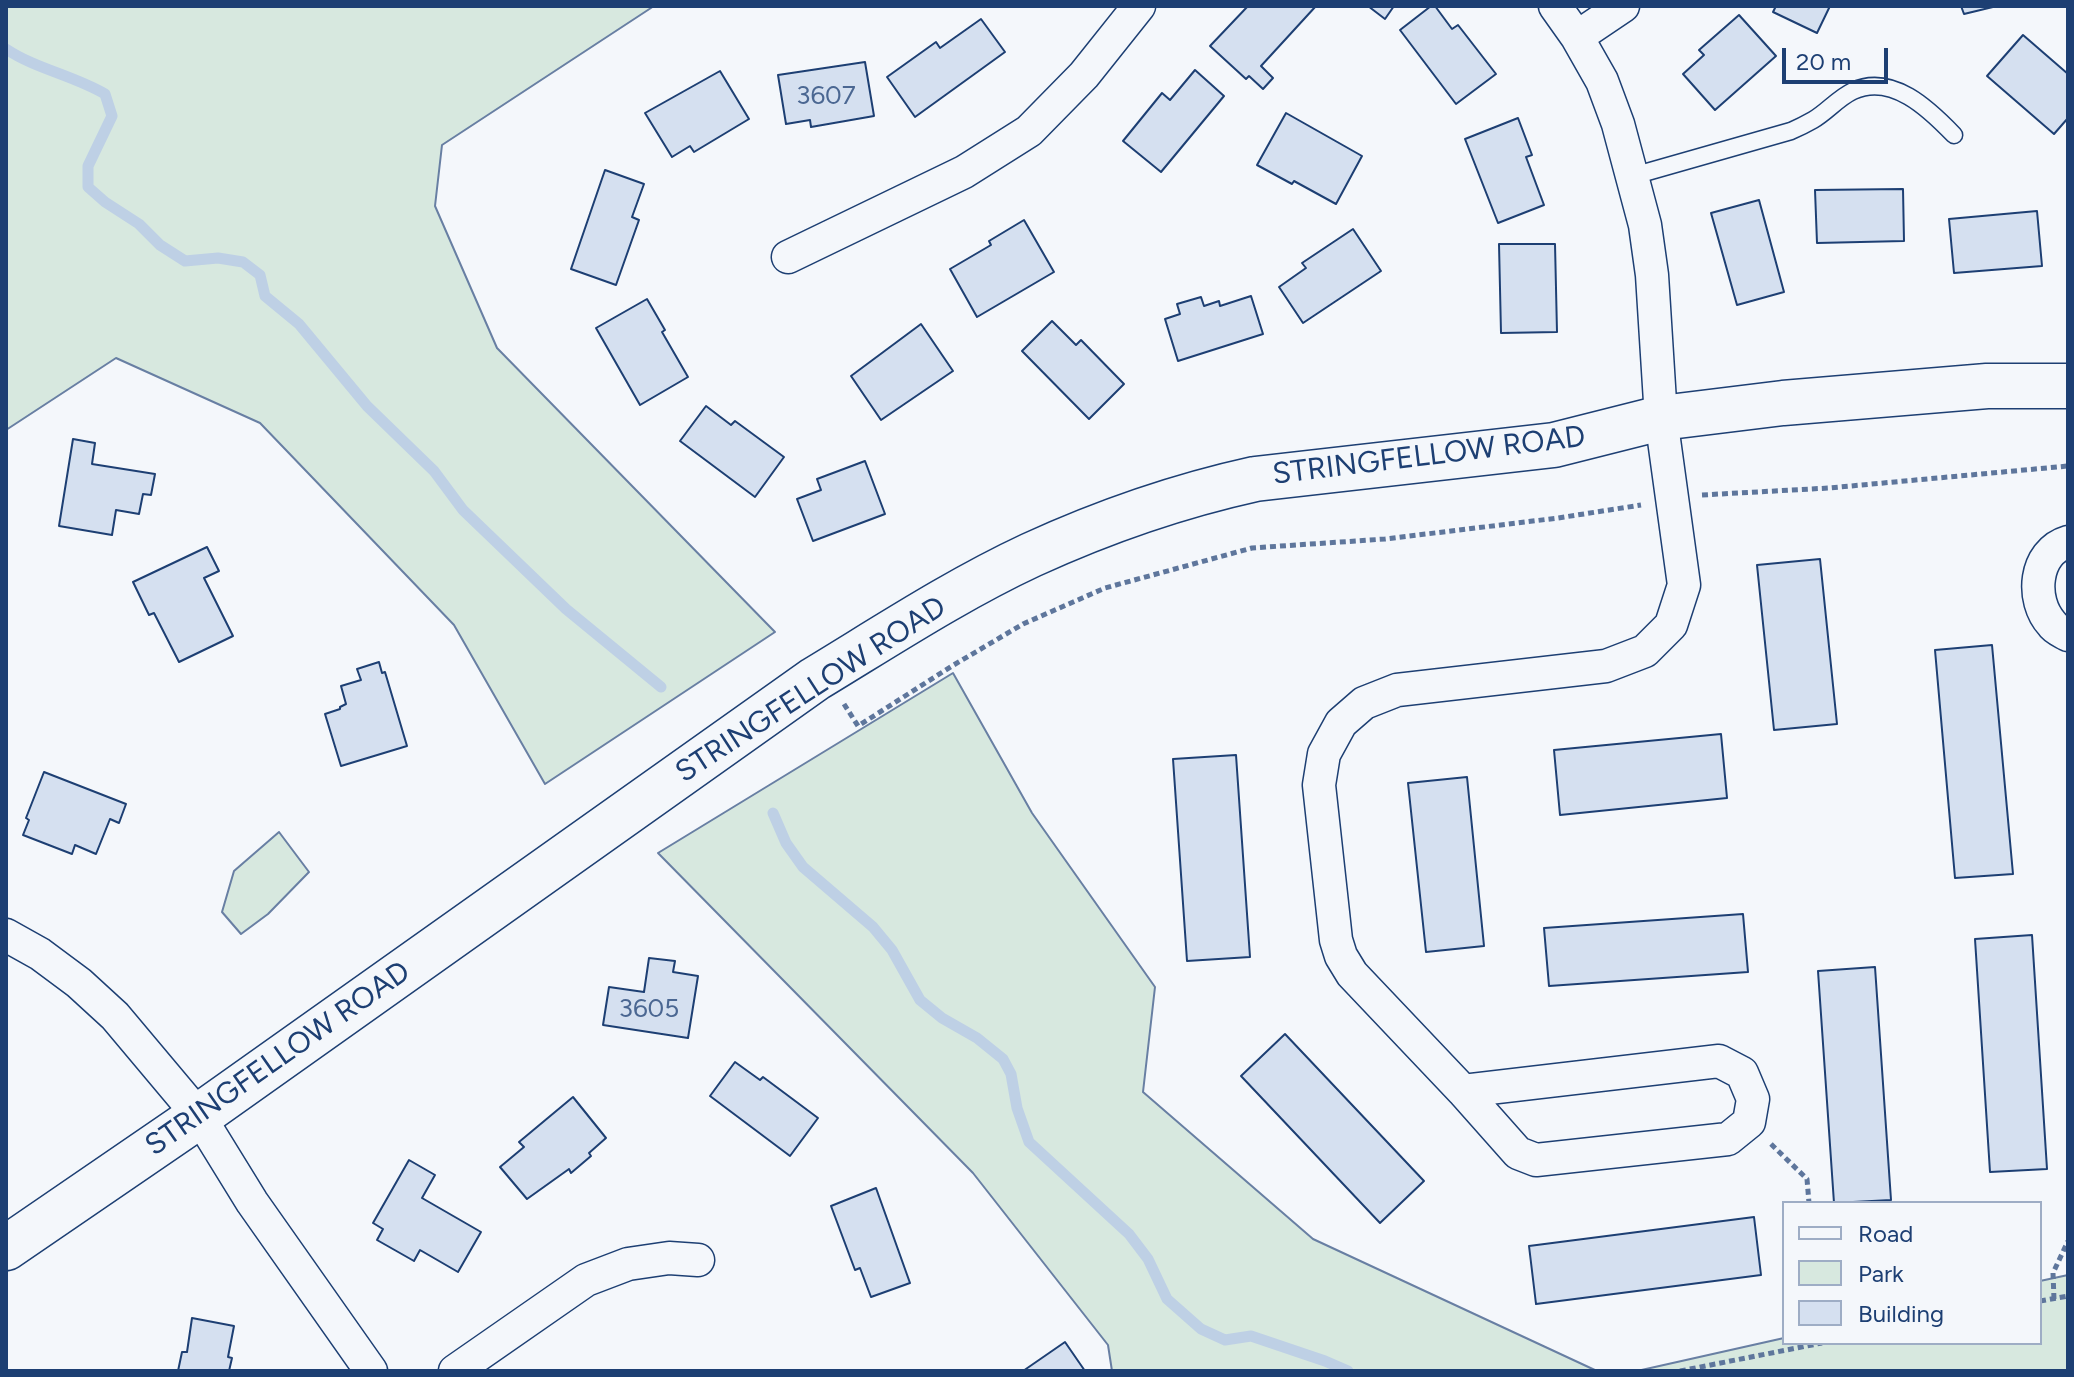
<!DOCTYPE html>
<style>
body{margin:0}
#map{position:relative;width:2074px;height:1377px;overflow:hidden;background:#f4f7fb;font-family:Figtree,sans-serif}
canvas{display:block}
.frame{position:absolute;inset:0;border:8px solid #1d3f73;pointer-events:none}
.legend{position:absolute;left:1782px;top:1201px;width:260px;height:144px;box-sizing:border-box;background:#f4f7fb;border:2px solid #9eadc5;margin:0;padding:10px 14px;list-style:none;font-size:24px;color:#1d3f73}
.legend li{display:flex;align-items:center;gap:16px;height:40px}
.legend b{width:40px;border:2px solid #9eadc5}
.scale{position:absolute;left:1782px;top:48px;width:106px;height:36px;box-sizing:border-box;border:4px solid #1d3f73;border-top:0;padding-left:10px;font-size:24px;line-height:28px;white-space:nowrap;color:#1d3f73;-webkit-text-stroke:6px #f4f7fb;paint-order:stroke}
</style>
<div id="map">
<canvas width="2074" height="1377"></canvas>
<div class="frame"></div>
<ul class="legend">
<li><b style="height:10px;background:#f4f7fb"></b>Road</li>
<li><b style="height:22px;background:#d7e8df"></b>Park</li>
<li><b style="height:22px;background:#d5e0f0"></b>Building</li>
</ul>
<div class="scale">20 m</div>
</div>
<script>
const ctx = document.querySelector('canvas').getContext('2d');
ctx.lineJoin = 'round';
function fill(path, color) { ctx.fillStyle = color; ctx.fill(path, 'evenodd'); }
function stroke(path, color, width, dash) { ctx.strokeStyle = color; ctx.lineWidth = width; ctx.lineCap = dash ? 'butt' : 'round'; ctx.setLineDash(dash || []); ctx.stroke(path); }
function label(font, color, halo, rows, align = 'center') {
  ctx.font = font + ' Figtree,sans-serif'; ctx.lineWidth = 6; ctx.setLineDash([]); ctx.textBaseline = 'middle'; ctx.strokeStyle = halo; ctx.fillStyle = color; for (const [text, x, y, turn = 0] of rows) {
    ctx.save(); ctx.translate(x, y); ctx.rotate((+turn || 0) * Math.PI / 180); ctx.textAlign = isNaN(turn) ? turn : align; if (halo) ctx.strokeText(text, 0, 0); ctx.fillText(text, 0, 0); ctx.restore();
  }
}
const green = new Path2D(`
 M6,6H654L442,145L435,206L497,348L775,632L545,784L454,625L260,423L116,358L6,430Z
 M953,673L1032,813L1155,987L1143,1092L1313,1239L1597,1371H1112L1108,1345L973,1173L658,853Z
 M279,832L309,872L268,914L241,934L222,912L234,871Z
 M2068,1275V1371H1637L1784,1338V1343H2040V1281Z`);
const stream = new Path2D(`
 M6,49C36,69 72,75 105,94L112,116L88,166V187L105,202L139,224L160,245L185,261L218,258L243,262L260,275L265,296L299,324L367,406L434,471L463,510L566,609L661,687
 M773,813L786,843L803,867L873,927L892,950L920,1000L942,1018L977,1038L1003,1059L1011,1074L1017,1108L1029,1142L1129,1234L1148,1259L1167,1299L1201,1329L1225,1340L1251,1336L1325,1361L1348,1371`);
const building = new Path2D(`
 M1248,6H1316L1261,66L1273,78L1263,89L1249,76L1246,79L1210,46Z
 M1368,6H1394L1385,19Z
 M1431,6H1435L1452,29L1458,25L1496,74L1456,104L1400,30Z
 M1776,6H1830L1817,33L1773,12Z
 M1961,6H1997L1964,14Z
 M1739,15L1776,56L1715,110L1683,74L1704,55L1699,50Z
 M981,19L1005,52L915,117L887,77L936,42L940,48Z
 M2023,35L2068,74V118L2054,134L1987,76Z
 M865,62L874,116L811,127L810,120L786,124L778,75Z
 M1195,70L1224,96L1161,172L1123,141L1162,93L1170,100Z
 M720,71L749,119L694,152L690,146L672,157L645,113Z
 M1286,113L1362,156L1336,204L1294,181L1292,184L1257,165Z
 M1518,118L1532,155L1526,157L1544,205L1498,223L1465,139Z
 M605,170L644,184L632,217L639,220L616,285L571,269Z
 M1903,189L1904,241L1817,243L1815,190Z
 M1759,200L1784,292L1737,305L1711,213Z
 M2037,211L2042,266L1954,273L1949,219Z
 M1024,220L1054,272L977,317L950,269L991,245L989,241Z
 M1353,229L1381,271L1303,323L1279,287L1306,268L1302,263Z
 M1499,244H1555L1557,332L1501,333Z
 M1251,296L1263,334L1178,361L1165,319L1180,314L1177,304L1201,297L1204,306L1219,301L1220,306Z
 M647,299L665,330L662,332L688,377L640,405L596,328Z
 M1052,321L1076,345L1081,340L1124,384L1089,419L1022,351Z
 M921,324L953,371L881,420L851,376Z
 M706,406L731,425L735,421L784,457L755,497L680,441Z
 M73,439L95,443L92,464L155,474L151,495L143,494L139,514L116,510L112,535L59,526Z
 M865,461L885,514L813,541L797,499L821,490L817,479Z
 M207,547L219,571L204,578L233,636L179,662L154,613L149,615L133,582Z
 M1820,559L1837,724L1774,730L1757,565Z
 M1992,645L2013,874L1955,878L1935,650Z
 M379,662L382,673L385,672L407,746L341,766L325,714L340,709V707L346,704L341,686L361,680L357,669Z
 M1721,734L1727,798L1560,815L1554,750Z
 M1236,755L1250,957L1187,961L1173,759Z
 M44,772L126,804L119,823L110,819L96,854L75,845L72,854L23,835L29,820L26,818Z
 M1467,777L1484,946L1426,952L1408,783Z
 M1743,914L1748,972L1549,986L1544,928Z
 M2032,935L2047,1169L1990,1172L1975,939Z
 M649,958L675,961L673,972L698,976L688,1038L603,1025L609,987L644,992Z
 M1875,967L1891,1200L1834,1203L1818,971Z
 M1285,1034L1424,1181L1380,1223L1241,1076Z
 M735,1062L760,1080L763,1077L818,1118L790,1156L710,1096Z
 M573,1097L606,1138L589,1153L591,1156L571,1173L569,1169L527,1199L500,1167L524,1147L519,1142Z
 M409,1160L435,1175L422,1198L481,1232L458,1272L420,1250L414,1261L377,1240L383,1229L373,1223Z
 M876,1188L910,1283L871,1297L860,1268L855,1270L831,1206Z
 M1754,1217L1761,1275L1536,1304L1529,1246Z
 M192,1318L234,1326L228,1357L232,1358L229,1371H178L182,1352H187Z
 M1065,1342L1085,1371H1023Z`);
const path = new Path2D(`
 M1702,495L1829,488L2068,466
 M844,704L858,726L952,666L1023,624L1105,588L1252,548L1385,539L1558,518L1641,505
 M1771,1144L1807,1179L1809,1203
 M2054,1299L2053,1273L2068,1241
 M2040,1301L2068,1296
 M1680,1371L1822,1343`);
const service = new Path2D(`
 M1633,176L1791,131C1798,128 1806,124 1813,120C1827,112 1838,98 1853,91C1892,73 1929,109 1954,135`);
const minor = new Path2D(`
 M1577,37L1623,6
 M788,257L964,172L1029,131L1084,75L1139,6
 M2068,542C2034,552 2030,600 2052,624C2055,629 2063,632 2068,635
 M6,935L40,954L79,983L115,1016L199,1116L252,1202L371,1371
 M1463,1091L1719,1061L1742,1073L1753,1099L1749,1122L1728,1139L1536,1160L1518,1153L1463,1091L1352,974L1341,956L1336,940L1319,785L1324,754L1341,723L1364,703L1397,690L1606,666L1645,651L1671,625L1684,585L1661,418L1652,275L1645,225L1618,124L1602,81L1577,37L1555,6
 M455,1371L586,1280L628,1264L669,1258L698,1260`);
const secondary = new Path2D(`
 M6,1248L199,1116L815,679C886,636 956,590 1031,555C1103,522 1178,496 1255,479L1554,445L1661,418L1783,403L1987,386H2068`);
const numberNames = [
 ["3607",826,96],
 ["3605",649,1009]
];
const streetNames = [
 ["STRINGFELLOW ROAD",1429,456,-7],
 ["STRINGFELLOW ROAD",811,690,-33],
 ["STRINGFELLOW ROAD",278,1059,-35]
];
fill(green, '#d7e8df');
stroke(green, '#687fa3', 2);
stroke(stream, '#bed0e5', 11);
fill(building, '#d5e0f0');
stroke(building, '#1d3f73', 2);
stroke(service, '#1d3f73', 19);
stroke(minor, '#1d3f73', 35);
stroke(secondary, '#1d3f73', 47);
stroke(path, '#5e769c', 5, [6, 4]);
stroke(service, '#f4f7fb', 16);
stroke(minor, '#f4f7fb', 32);
stroke(secondary, '#f4f7fb', 44);
label('26px', '#4b6792', null, numberNames);
label('30px', '#1d3f73', '#f4f7fb', streetNames);
</script>
